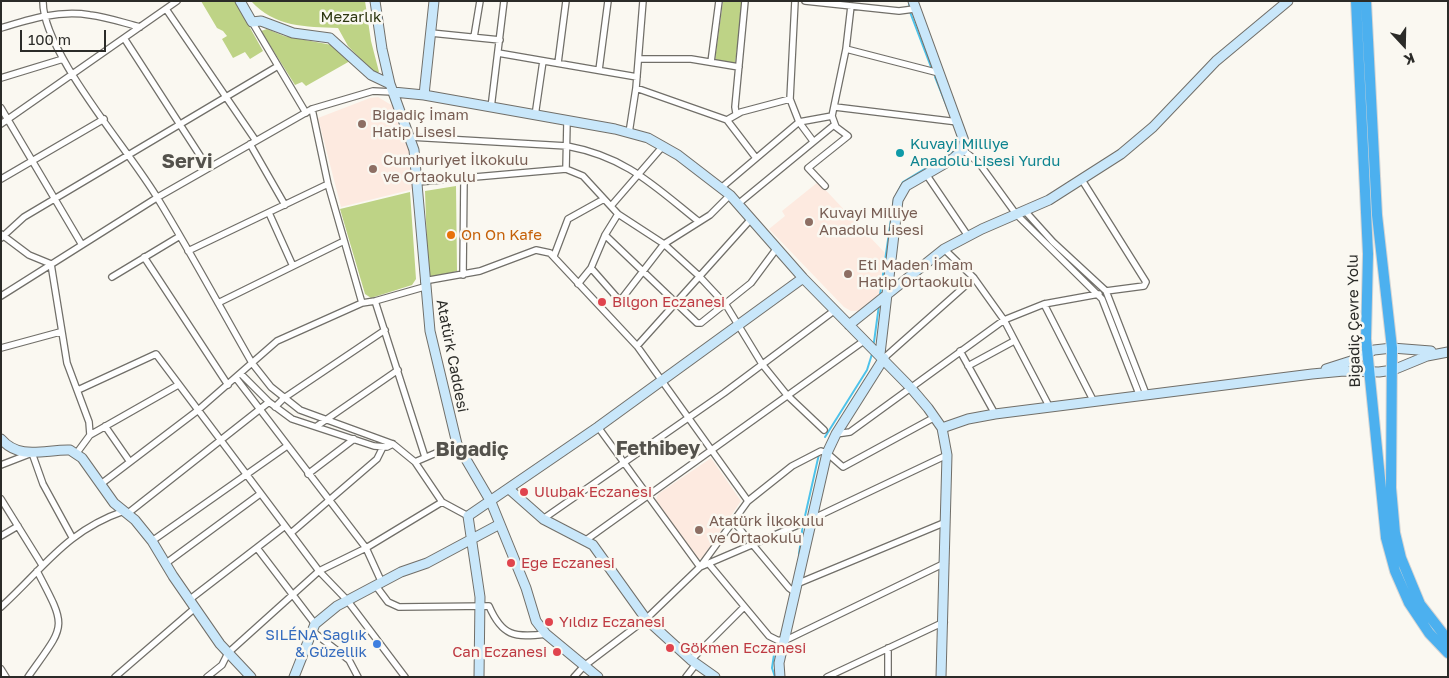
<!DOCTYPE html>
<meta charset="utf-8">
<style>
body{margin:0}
#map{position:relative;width:1449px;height:678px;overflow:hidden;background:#faf8f1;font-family:"Golos Text",sans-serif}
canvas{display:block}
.frame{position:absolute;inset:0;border:2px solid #2b2b28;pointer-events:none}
.north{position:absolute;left:1379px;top:20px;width:50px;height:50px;-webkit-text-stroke:4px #faf8f1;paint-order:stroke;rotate:159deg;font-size:14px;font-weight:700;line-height:20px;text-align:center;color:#2b2b28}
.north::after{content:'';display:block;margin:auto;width:18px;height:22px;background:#2b2b28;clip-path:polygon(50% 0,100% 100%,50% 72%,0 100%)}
.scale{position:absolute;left:20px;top:30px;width:86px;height:22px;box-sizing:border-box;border:2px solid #2b2b28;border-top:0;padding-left:6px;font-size:15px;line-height:18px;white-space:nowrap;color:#2b2b28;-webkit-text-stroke:4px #faf8f1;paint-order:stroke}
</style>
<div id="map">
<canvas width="1449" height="678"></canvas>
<div class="frame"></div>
<div class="north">K</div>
<div class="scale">100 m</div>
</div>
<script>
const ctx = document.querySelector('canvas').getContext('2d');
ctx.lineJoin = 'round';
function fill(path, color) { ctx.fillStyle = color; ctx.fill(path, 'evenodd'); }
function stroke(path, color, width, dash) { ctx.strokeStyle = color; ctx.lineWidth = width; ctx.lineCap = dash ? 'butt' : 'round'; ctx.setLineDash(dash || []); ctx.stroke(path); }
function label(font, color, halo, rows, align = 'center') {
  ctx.font = font + ' "Golos Text",sans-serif'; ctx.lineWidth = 5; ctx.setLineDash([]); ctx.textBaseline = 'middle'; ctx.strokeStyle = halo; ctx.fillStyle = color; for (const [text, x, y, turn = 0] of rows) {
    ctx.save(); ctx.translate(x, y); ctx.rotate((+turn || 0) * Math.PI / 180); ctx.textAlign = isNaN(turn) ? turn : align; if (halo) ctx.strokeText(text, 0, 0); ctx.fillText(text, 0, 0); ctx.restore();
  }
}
const education = new Path2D(`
 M378,97L393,106L407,131L413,161L414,189L341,207L318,118L370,98Z
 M818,182L885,253L881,293L858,311H851L844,307L769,229L785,216L782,211Z
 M711,458L741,501L702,558L697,559L656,500L658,494Z`);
const green = new Path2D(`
 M201,1H235L263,51L250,59L245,52L233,58L222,39L227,36L223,31L217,28Z
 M251,1H365L371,41L379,72L375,74L348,46L338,28C306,27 274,27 251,1Z
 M723,1H743L735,64L715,60Z
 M267,29L284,36L332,45L350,61L306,86L302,82L295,85L261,31Z
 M456,186L457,271L433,277L428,275L425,191Z
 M410,192L416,279L412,285L371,298L365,294L340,209Z`);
const stream = new Path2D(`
 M909,1V5
 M910,12L931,67
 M935,77L949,112
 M957,133L959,143
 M880,295L894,199L903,182L959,148
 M874,342L879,305
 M825,437L867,370L872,354
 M805,516L819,454
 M799,554L803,524
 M775,677L772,668L775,648`);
const street = new Path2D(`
 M43,1C42,52 130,151 158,199C191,253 221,309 252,363L271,387L300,410L393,444L415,462L457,444
 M805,1L899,11L914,9
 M166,9L256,141
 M252,22L306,113
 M1,28C30,19 59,10 90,15C107,17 124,23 140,27
 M431,33L500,40
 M474,37L480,1
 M124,38L208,168
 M846,49L939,73
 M498,53L637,77
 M639,59H691L739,67
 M711,62L719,1
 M558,63L566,1
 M599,70L608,1
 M1,78L63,59
 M636,88L727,120L756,158
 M790,99L795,1
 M835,107L958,122
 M1,108L82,245
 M491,108L504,1
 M312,109L328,184L362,303
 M736,113L735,107L745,1
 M535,116L543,61
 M727,120L741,112L790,99L799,122L813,141
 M1,124L177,1
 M629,133L636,88L643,1
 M410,137L567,146C626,157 653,185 698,221
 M250,144L285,205
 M963,150L979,163L1016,214L1102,299L1139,394
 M566,169L567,122
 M926,174L968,236
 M1,179L104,119
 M418,182L566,169L583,176L618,214L605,235L591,268L578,284
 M825,186L808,168L848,136L836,127L832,116
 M721,188L799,122L832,116L846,49L851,6
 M738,204L834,125
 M611,206L663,146
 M1025,211L1053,242L1106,291L1144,286L1146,282L1082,180
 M269,213L292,264
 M618,214L664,244L710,215L730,195
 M1,234L29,255L51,264L67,363L89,422L90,435L76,454
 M605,235L697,323H701L751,283L777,248
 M1,238L24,217L278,66
 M944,249L974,278L1004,320L1049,406
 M188,251L328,184
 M554,256L568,219L604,199
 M144,257L228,385
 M591,268L620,301L664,244L698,275L726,305L762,364L787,395L824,430
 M463,275L464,178
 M112,277L180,236
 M424,281L480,271L536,250L550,253L637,346L748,501
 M1106,291L1146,394
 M1,296L158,197L312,109L373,91L393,92
 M375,301L425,457
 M218,303L344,241
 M1044,304L1093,400
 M637,346L751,219
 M1,348L60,332
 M960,351L995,414
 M884,358L974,278
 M968,366L1014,341
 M241,374L269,402L292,419L374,446L387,447L393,444
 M236,378L366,548L382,583
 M78,390L156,354L319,571L347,600L405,677
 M275,407L284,398L385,330
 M105,426L130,462
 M317,426L398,370
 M598,427L700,567L812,519L947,455
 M836,434L850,432L1004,320L1044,304L1099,294
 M90,435L178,385
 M415,462L442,502L468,516
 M1,465L32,453L43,484L72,537
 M308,474L354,439
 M101,484L197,411L277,341L362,303L375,301L424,287
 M1,499L42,565
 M127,514L269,402
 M543,519L724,393L835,310
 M733,521L789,588L796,593
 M291,533L377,459L383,447
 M1,536L18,526
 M586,540L865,340
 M152,541L287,446
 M257,548L315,624
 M165,564L260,494
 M709,564L769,636L777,640L784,641L945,563
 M799,583L946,522
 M376,586L388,602L399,607L489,606C502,636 514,638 546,634
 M189,600L285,526
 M1,607C44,568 66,531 124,511
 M312,631L349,660L358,677
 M691,660L744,607
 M1,669L6,677
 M28,677C66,623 68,630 37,571
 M115,677L195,608
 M207,677L222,665L228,653L319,571L366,548L442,502
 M574,677L584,666L646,619L700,567L748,501L792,466L821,451L827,453L843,467L935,417
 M686,677L696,664
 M827,677L944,622
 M888,677V648`);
const secondary = new Path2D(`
 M240,1L252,22L261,21L293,33L330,38L371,75L390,84
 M375,1L382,49L390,84L414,150L430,331L457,444L491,502L526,588L536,621L546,634L598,677
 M393,92L424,95L615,129L648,138L678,155L730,195L803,278L911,388L928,408L942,428L947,455L941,677
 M424,95L434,1
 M849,325L944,249L982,229L1049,200L1121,154L1153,127L1216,61L1288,1
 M880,354L898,200L906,186L951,160L963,150L964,141L913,1
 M1326,369L1351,361L1374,350L1392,348L1431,351
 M942,428L968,419L995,414L1312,374L1344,371L1379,372L1393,370L1427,356L1448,352
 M1,439C20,461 46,449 70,450L82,458L114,503L135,520L152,541L173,576L220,644L251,677
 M509,489L543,519L593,545L646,619L691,660L715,677
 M294,677L315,624L337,606L401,572L427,563L500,524
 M479,677L480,597L468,516L598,427L803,278
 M780,677L779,663L827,453L836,434L884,358`);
const highway = new Path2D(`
 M1356,1L1368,254L1366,339L1386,538L1395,571L1409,603L1429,633L1448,653
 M1366,1L1377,215L1392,348L1391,488L1395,533L1401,558L1420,604L1448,640`);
const markers = [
 [362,124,5,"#8d6e63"],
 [900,153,5,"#0f9aa8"],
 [373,169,5,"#8d6e63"],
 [809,222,5,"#8d6e63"],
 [451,235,5,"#e8710a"],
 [848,274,5,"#8d6e63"],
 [602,302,5,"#e0444e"],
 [524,492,5,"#e0444e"],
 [699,530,5,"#8d6e63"],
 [511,563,5,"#e0444e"],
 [549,622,5,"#e0444e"],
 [377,644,5,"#3f7fe0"],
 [670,648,5,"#e0444e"],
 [557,652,5,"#e0444e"]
];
const parkNames = [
 ["Mezarlık",351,17]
];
const educationNames = [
 ["Bigadiç İmam",372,115],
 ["Hatip Lisesi",372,132],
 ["Cumhuriyet İlkokulu",383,160],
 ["ve Ortaokulu",383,177],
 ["Kuvayi Milliye",819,213],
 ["Anadolu Lisesi",819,230],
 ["Eti Maden İmam",858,265],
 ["Hatip Ortaokulu",858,282],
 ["Atatürk İlkokulu",709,521],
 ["ve Ortaokulu",709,538]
];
const cultureNames = [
 ["Kuvayi Milliye",910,144],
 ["Anadolu Lisesi Yurdu",910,161]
];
const foodNames = [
 ["On On Kafe",461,235]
];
const healthNames = [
 ["Bilgon Eczanesi",612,302],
 ["Ulubak Eczanesi",534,492],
 ["Ege Eczanesi",521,563],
 ["Yıldız Eczanesi",559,622],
 ["Gökmen Eczanesi",680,648],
 ["Can Eczanesi",547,652,"right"]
];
const streetNames = [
 ["Bigadiç Çevre Yolu",1354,321,-91],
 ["Atatürk Caddesi",452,356,79]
];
const shopNames = [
 ["SILÉNA Sağlık",367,635],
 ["& Güzellik",367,652]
];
const districtNames = [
 ["Servi",187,162],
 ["Fethibey",658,449],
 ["Bigadiç",472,450]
];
fill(education, '#fdeae0');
fill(green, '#bed386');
stroke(stream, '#4ec3eb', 2);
stroke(street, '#716f69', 8);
stroke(secondary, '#716f69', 11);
stroke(highway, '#d5d5d4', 12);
stroke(street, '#fff', 5.5);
stroke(secondary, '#c9e7fa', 9);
stroke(highway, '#4cb0ef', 10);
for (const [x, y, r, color] of markers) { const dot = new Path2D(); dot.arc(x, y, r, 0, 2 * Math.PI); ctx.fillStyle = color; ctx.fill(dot); stroke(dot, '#faf8f1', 2); }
label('15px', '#2d3610', '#faf8f1', parkNames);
label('15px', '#785e54', '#faf8f1', educationNames, 'left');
label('15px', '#0d838f', '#faf8f1', cultureNames, 'left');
label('15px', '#c56008', '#faf8f1', foodNames, 'left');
label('15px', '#be3a42', '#faf8f1', healthNames, 'left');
label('15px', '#2b2b28', '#faf8f1', streetNames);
label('15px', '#366cbe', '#faf8f1', shopNames, 'right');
label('bold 20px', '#54524c', '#faf8f1', districtNames);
</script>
